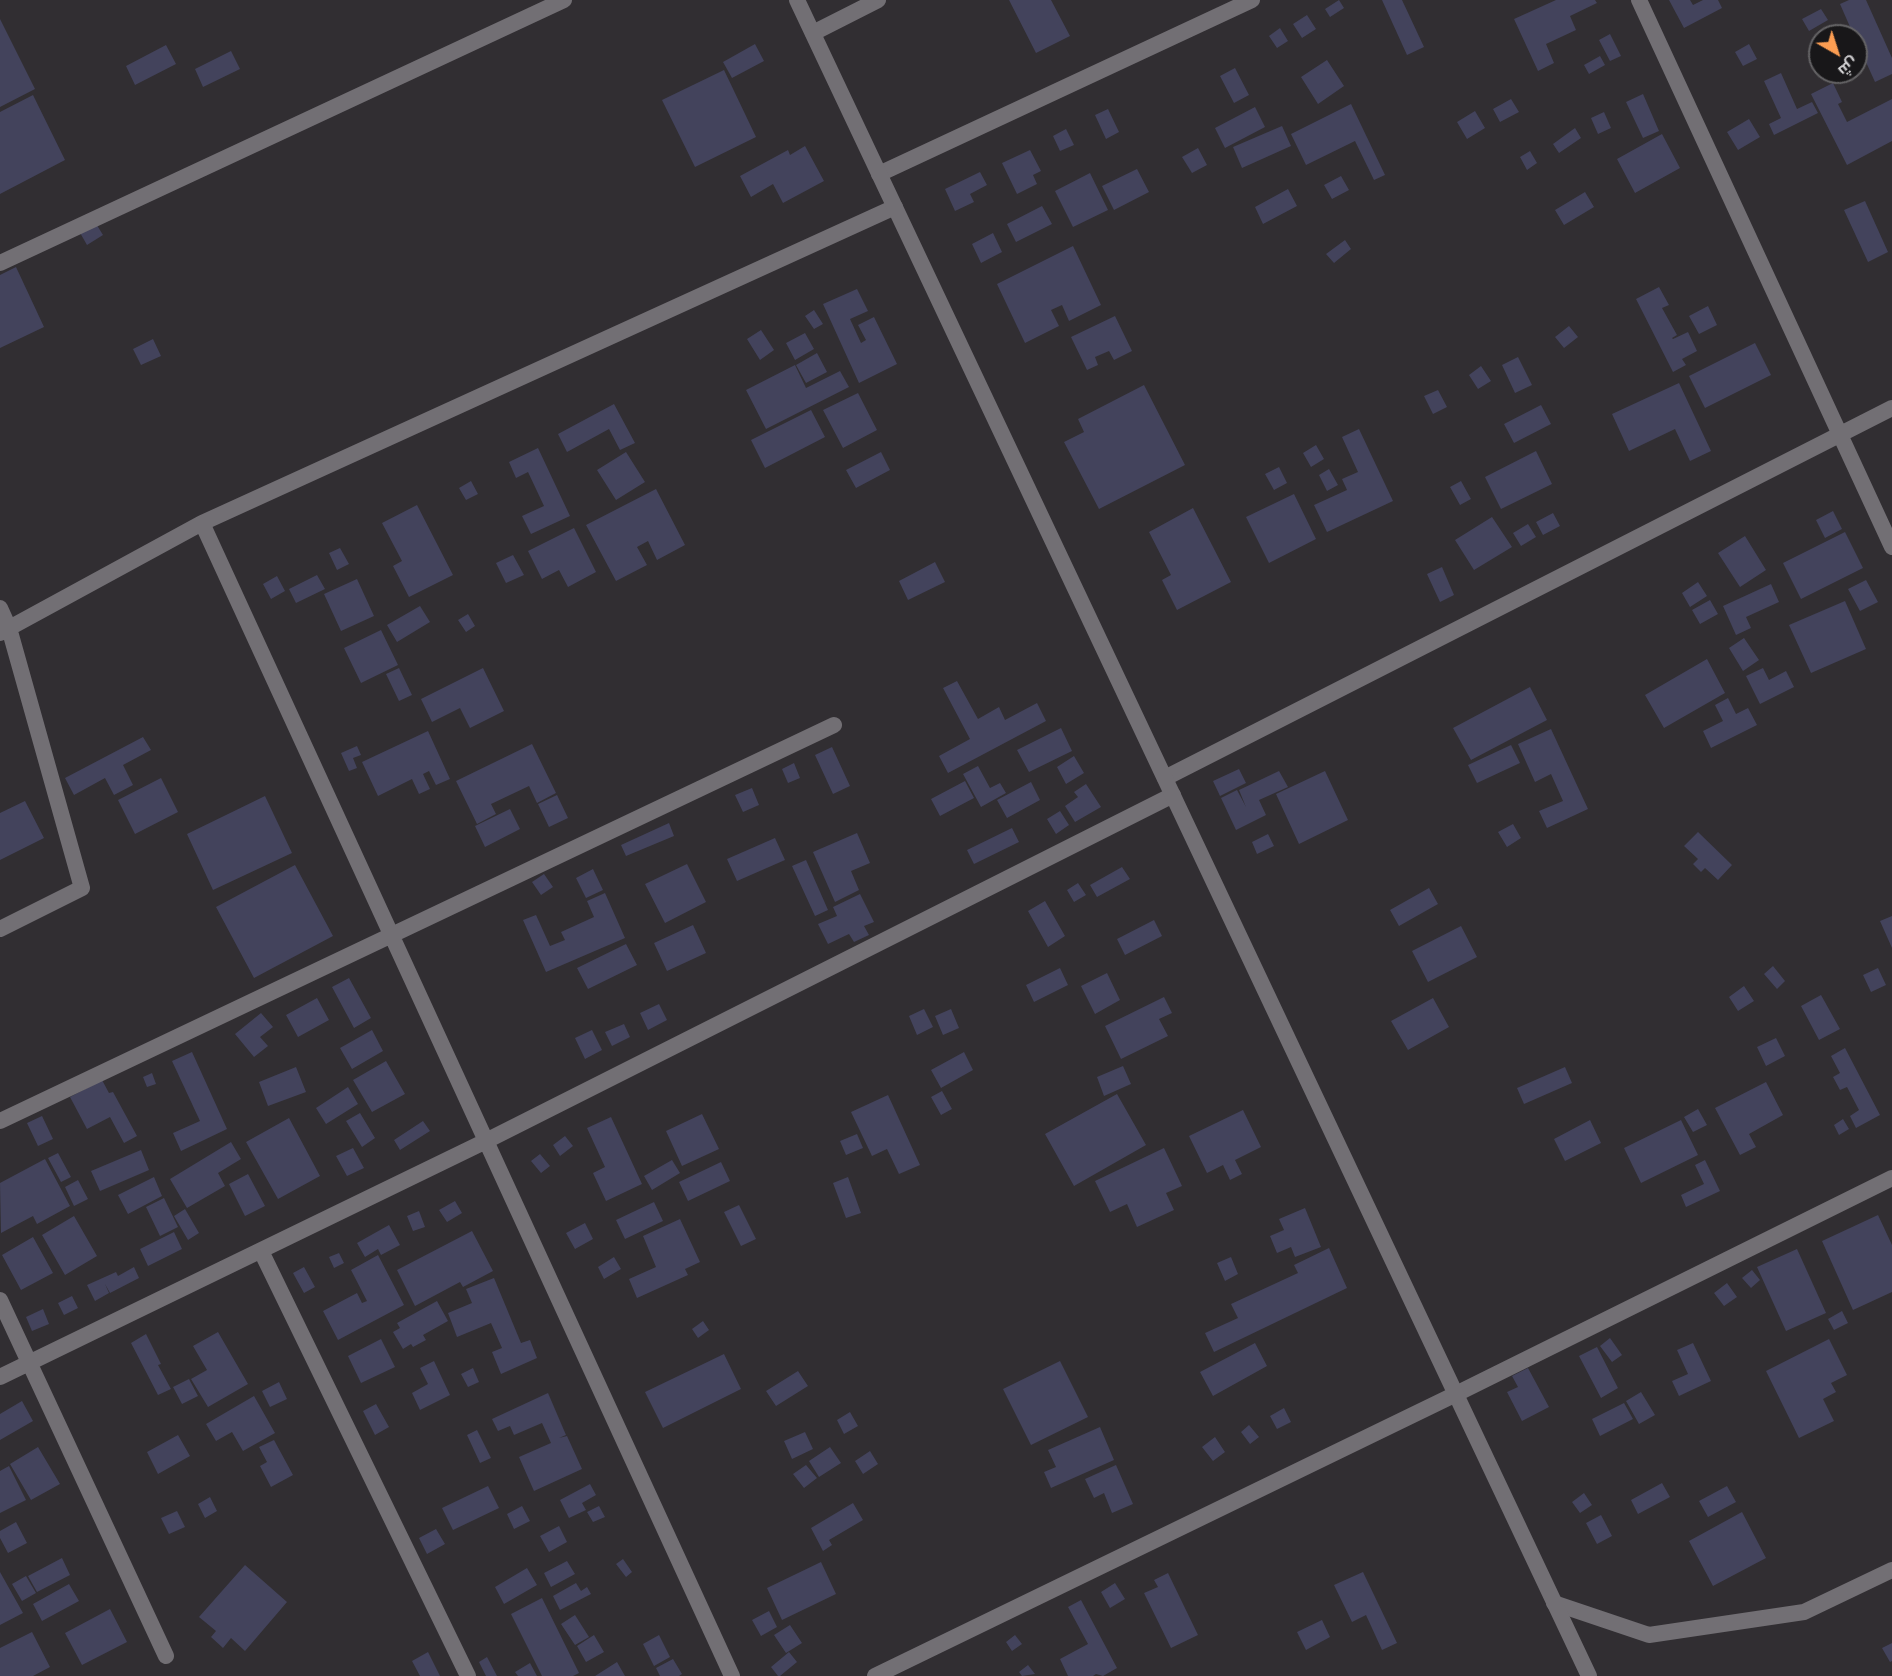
<!DOCTYPE html>
<meta charset="utf-8">
<style>
body{margin:0}
#map{position:relative;width:1892px;height:1676px;overflow:hidden;background:#312e32;font-family:"DM Sans",Cairo,sans-serif}
canvas{display:block}
.north{position:absolute;left:1808px;top:24px;width:60px;height:60px;box-sizing:border-box;background:#181719;border:2px solid #646365;border-radius:50%;rotate:141deg;font-size:16px;font-weight:700;line-height:24px;text-align:center;color:#d5d4d6}
.north::after{content:'';display:block;margin:auto;width:21px;height:27px;background:#fc9d52;clip-path:polygon(50% 0,100% 100%,50% 72%,0 100%)}
</style>
<div id="map">
<canvas width="1892" height="1676"></canvas>
<div class="north">ش</div>
</div>
<script>
const ctx = document.querySelector('canvas').getContext('2d');
ctx.lineJoin = 'round';
function fill(path, color) { ctx.fillStyle = color; ctx.fill(path, 'evenodd'); }
function stroke(path, color, width, dash) { ctx.strokeStyle = color; ctx.lineWidth = width; ctx.lineCap = dash ? 'butt' : 'round'; ctx.setLineDash(dash || []); ctx.stroke(path); }
const building = new Path2D(`
 M1009,0H1051L1070,36L1036,53Z
 M1339,0L1344,8L1330,17L1325,9Z
 M1382,0H1402L1424,47L1407,55Z
 M1556,0H1595L1597,3L1570,16L1576,30L1546,44L1554,63L1538,71L1514,19Z
 M1669,0H1690L1693,5L1703,0H1718L1722,8L1684,28Z
 M1849,0H1866L1892,58V74L1875,82L1856,40V36H1854L1840,4Z
 M1821,9L1828,20L1809,31L1802,19Z
 M1307,15L1316,29L1302,38L1293,24Z
 M0,19L35,89L0,107Z
 M1280,28L1288,41L1277,48L1269,36Z
 M1610,34L1621,56L1610,61L1599,40Z
 M755,44L764,61L732,78L723,62Z
 M1749,44L1757,59L1743,66L1735,52Z
 M166,45L176,64L135,85L126,66Z
 M231,51L240,69L203,87L195,69Z
 M1600,56L1605,65L1589,74L1584,65Z
 M1327,60L1344,86L1318,104L1301,77Z
 M1235,68L1249,95L1234,103L1220,76Z
 M724,70L756,137L695,167L662,100Z
 M1781,73L1797,109L1812,102L1818,113L1774,135L1769,124L1781,118L1764,81Z
 M1833,83L1842,102L1838,104L1847,122L1892,99V141L1847,165L1811,94Z
 M1643,94L1659,131L1643,138L1626,102Z
 M33,95L65,160L0,194V112Z
 M1511,99L1519,112L1500,122L1493,109Z
 M1351,104L1385,175L1374,180L1355,141L1306,165L1291,134Z
 M1255,107L1265,127L1225,148L1215,128Z
 M1108,109L1119,132L1106,139L1095,115Z
 M1475,111L1485,128L1467,139L1457,122Z
 M1604,112L1611,128L1598,134L1591,118Z
 M1749,119L1760,137L1738,150L1727,132Z
 M1282,126L1291,146L1242,168L1233,147Z
 M1575,128L1581,138L1559,153L1553,144Z
 M1066,129L1074,145L1060,151L1053,136Z
 M1662,134L1680,168L1635,193L1617,159Z
 M805,146L824,181L783,203L773,184L751,197L740,176L788,150L790,155Z
 M1198,148L1207,165L1192,173L1182,157Z
 M1030,150L1041,171L1033,175L1037,184L1017,194L1002,163Z
 M1530,151L1537,163L1527,170L1520,157Z
 M1137,169L1149,192L1114,210L1102,186Z
 M980,172L987,185L970,194L974,202L955,211L945,189Z
 M1090,173L1108,210L1073,227L1055,191Z
 M1341,176L1349,190L1332,199L1324,185Z
 M1288,189L1297,206L1263,224L1255,207Z
 M1585,192L1594,207L1564,225L1555,210Z
 M1865,201L1888,252L1868,262L1844,210Z
 M1042,206L1052,224L1016,242L1007,224Z
 M95,222L103,235L87,245L79,231Z
 M993,233L1002,252L981,263L972,244Z
 M1345,240L1351,249L1334,263L1326,254Z
 M1073,246L1101,305L1069,321L1062,305L1051,310L1059,326L1025,343L997,284Z
 M16,267L44,327L0,348V275Z
 M1659,287L1669,305L1662,308L1677,335L1672,338L1673,339L1688,332L1697,351L1682,359L1686,365L1673,372L1636,299Z
 M857,289L868,311L850,319L861,343L866,340L858,325L874,317L897,364L859,383L823,304Z
 M1708,306L1717,325L1699,334L1689,316Z
 M814,310L823,324L814,329L805,316Z
 M1115,316L1132,351L1114,360L1109,351L1095,357L1098,365L1087,370L1071,337Z
 M1569,326L1578,337L1564,348L1555,337Z
 M761,330L774,350L760,360L747,339Z
 M805,333L814,349L795,360L786,343Z
 M153,339L161,356L141,365L133,349Z
 M1755,343L1771,375L1705,408L1689,376Z
 M817,353L827,372L806,383L796,365Z
 M1518,357L1532,385L1515,393L1502,365Z
 M795,365L806,388L840,371L849,387L766,429L746,390Z
 M1481,366L1491,381L1478,389L1469,375Z
 M1679,383L1711,451L1690,461L1675,429L1629,451L1612,414Z
 M1144,385L1185,465L1099,509L1064,442L1084,432L1078,419Z
 M1438,390L1447,407L1433,414L1424,396Z
 M858,393L877,430L843,448L823,410Z
 M614,404L635,443L620,450L609,429L567,452L558,434Z
 M1541,405L1551,424L1514,443L1504,424Z
 M811,410L825,437L765,468L751,440Z
 M1359,429L1393,501L1327,532L1314,505L1347,490L1342,479L1358,472L1342,437Z
 M1316,445L1324,459L1311,467L1303,453Z
 M538,448L570,516L531,534L522,516L544,506L528,472L516,478L509,462Z
 M1536,451L1552,484L1501,509L1485,477Z
 M626,452L645,482L616,500L597,470Z
 M881,452L890,470L856,488L846,470Z
 M1279,467L1287,483L1274,490L1265,474Z
 M1329,469L1338,485L1327,491L1319,475Z
 M471,481L478,494L466,500L459,488Z
 M1461,481L1471,499L1460,505L1450,487Z
 M656,489L685,545L657,560L648,541L637,547L647,565L616,581L586,525Z
 M1294,494L1316,539L1269,563L1246,517Z
 M417,505L453,575L409,597L393,566L402,561L382,523Z
 M1193,508L1231,582L1177,610L1162,580L1171,575L1149,532Z
 M1833,511L1842,529L1825,538L1816,520Z
 M1553,513L1560,526L1543,535L1536,522Z
 M1492,517L1512,547L1474,570L1455,540Z
 M1528,524L1536,537L1521,546L1513,533Z
 M574,528L596,572L568,587L559,570L542,579L528,551Z
 M1845,532L1863,568L1801,599L1783,563Z
 M1745,536L1766,570L1740,587L1718,553Z
 M340,548L349,564L337,570L329,553Z
 M513,555L524,575L506,583L496,563Z
 M935,562L945,582L908,600L899,581Z
 M1442,567L1454,595L1440,602L1427,574Z
 M317,575L325,589L296,603L289,589Z
 M277,576L285,591L271,599L263,584Z
 M357,579L374,616L341,631L324,594Z
 M1866,580L1878,602L1860,611L1848,589Z
 M1698,582L1707,596L1690,607L1682,593Z
 M1771,584L1779,602L1746,617L1751,628L1736,635L1723,606Z
 M1710,600L1718,614L1700,624L1692,610Z
 M1845,601L1866,649L1811,673L1789,625Z
 M420,606L430,622L397,642L387,625Z
 M468,614L475,626L466,632L458,620Z
 M381,630L398,665L361,683L344,648Z
 M1744,638L1759,660L1743,671L1729,648Z
 M1707,659L1725,693L1664,728L1645,695Z
 M399,668L412,695L399,701L386,674Z
 M483,668L504,711L470,728L460,708L432,722L421,699Z
 M1763,668L1769,680L1786,671L1794,687L1760,704L1746,676Z
 M957,681L978,719L999,707L1005,720L1037,703L1046,721L948,773L939,756L970,739L943,688Z
 M1530,687L1547,720L1471,760L1453,728Z
 M1728,698L1736,714L1748,708L1757,725L1711,748L1703,731L1723,721L1715,705Z
 M1061,728L1072,751L1029,772L1017,750Z
 M1551,729L1588,809L1547,828L1539,811L1563,801L1551,774L1535,782L1518,744Z
 M428,731L450,779L436,785L429,771L423,774L430,789L419,794L412,779L378,796L362,762Z
 M143,737L151,750L123,765L133,785L114,795L105,778L74,795L65,778Z
 M532,744L556,793L537,803L529,786L491,804L496,814L477,824L456,781Z
 M1511,745L1520,763L1477,783L1468,765Z
 M357,746L361,755L353,758L357,768L349,771L341,753Z
 M832,747L850,786L833,794L815,755Z
 M1074,756L1084,773L1066,784L1057,767Z
 M794,763L800,778L788,783L782,769Z
 M978,766L990,788L1000,783L1006,793L981,807L963,774Z
 M1239,769L1246,783L1220,796L1213,781Z
 M1279,771L1288,787L1259,800L1266,815L1236,830L1221,798L1237,790L1246,807L1239,790Z
 M1325,771L1348,820L1299,844L1276,794Z
 M161,778L178,812L135,834L118,800Z
 M965,781L974,798L940,816L931,799Z
 M1031,782L1040,800L1007,818L997,800Z
 M1086,784L1101,807L1075,822L1065,806L1078,797L1074,792Z
 M752,788L759,805L743,812L735,795Z
 M557,795L568,818L549,827L538,804Z
 M265,796L292,853L213,890L187,834Z
 M25,801L44,838L0,860V813Z
 M510,809L520,829L485,847L475,826Z
 M1060,811L1069,825L1056,834L1047,819Z
 M669,823L674,836L626,856L621,845Z
 M1513,824L1521,838L1507,847L1498,832Z
 M1012,828L1019,842L974,864L967,850Z
 M1698,832L1732,865L1718,880L1705,868L1701,872L1693,864L1698,859L1684,846Z
 M857,833L870,863L851,871L859,890L835,902L813,852Z
 M1268,834L1274,846L1257,854L1252,842Z
 M775,838L785,860L737,881L727,859Z
 M806,860L828,910L815,916L792,866Z
 M687,864L706,902L665,923L645,884Z
 M295,865L333,936L254,978L216,907Z
 M1122,867L1130,879L1097,897L1090,885Z
 M593,869L603,890L586,898L576,878Z
 M544,874L553,887L541,895L532,882Z
 M1078,883L1086,895L1074,902L1067,890Z
 M1429,888L1438,904L1399,926L1390,910Z
 M605,893L625,938L546,972L523,920L536,915L550,946L565,940L561,932L594,917L587,901Z
 M860,894L874,922L864,926L869,935L854,942L849,934L828,944L818,924L837,916L833,907Z
 M1045,901L1065,936L1048,947L1028,911Z
 M1892,916V948L1880,921Z
 M1154,920L1162,936L1125,955L1117,939Z
 M693,925L706,953L667,971L654,943Z
 M1461,926L1477,957L1428,982L1412,951Z
 M626,944L637,965L588,989L577,968Z
 M1773,966L1785,981L1777,989L1764,974Z
 M1060,968L1068,985L1034,1002L1026,985Z
 M1878,968L1886,985L1871,992L1863,975Z
 M1107,973L1120,1000L1095,1014L1081,986Z
 M349,978L371,1018L354,1028L332,987Z
 M1744,986L1754,1001L1738,1011L1729,997Z
 M1821,995L1840,1029L1819,1040L1801,1006Z
 M1164,997L1172,1013L1159,1019L1168,1036L1121,1059L1105,1026Z
 M317,998L329,1020L298,1037L286,1015Z
 M1433,998L1449,1027L1408,1050L1391,1021Z
 M659,1004L667,1020L648,1030L640,1013Z
 M924,1009L933,1027L917,1035L909,1016Z
 M951,1009L959,1028L943,1035L935,1016Z
 M261,1013L273,1027L260,1037L268,1046L254,1057L235,1034Z
 M624,1024L630,1037L612,1046L605,1032Z
 M372,1030L383,1051L352,1069L340,1048Z
 M592,1030L602,1050L585,1059L575,1038Z
 M1776,1038L1785,1056L1766,1066L1757,1047Z
 M1845,1048L1880,1115L1856,1128L1850,1116L1859,1110L1847,1087L1840,1090L1833,1077L1840,1073L1831,1056Z
 M192,1052L227,1129L181,1151L173,1133L200,1121L172,1061Z
 M964,1052L973,1070L941,1088L931,1070Z
 M386,1061L405,1094L372,1112L353,1080Z
 M1123,1066L1131,1084L1104,1096L1097,1077Z
 M296,1067L306,1092L268,1106L259,1082Z
 M1565,1067L1572,1083L1524,1104L1517,1088Z
 M152,1073L156,1084L147,1087L143,1077Z
 M102,1080L109,1093L113,1092L137,1136L124,1143L110,1117L87,1129L70,1097Z
 M1766,1082L1783,1115L1749,1134L1756,1147L1740,1155L1715,1108Z
 M348,1087L358,1104L326,1124L316,1108Z
 M942,1091L952,1109L941,1115L931,1097Z
 M1117,1094L1146,1145L1074,1186L1045,1134Z
 M888,1095L920,1165L899,1174L887,1149L872,1156L851,1112Z
 M1698,1109L1707,1125L1693,1132L1684,1117Z
 M1243,1110L1261,1147L1235,1160L1242,1174L1230,1180L1223,1165L1207,1173L1189,1136Z
 M360,1113L375,1138L362,1147L346,1121Z
 M702,1114L719,1149L682,1166L666,1131Z
 M42,1116L53,1139L38,1146L27,1123Z
 M611,1117L642,1184L606,1201L593,1173L605,1167L587,1128Z
 M289,1118L320,1176L278,1199L246,1142Z
 M1843,1119L1849,1129L1839,1135L1834,1125Z
 M1590,1120L1601,1143L1565,1161L1554,1139Z
 M1681,1120L1698,1155L1641,1183L1624,1148Z
 M423,1121L430,1131L400,1150L394,1140Z
 M857,1134L863,1148L846,1155L840,1141Z
 M565,1136L573,1146L560,1156L553,1145Z
 M231,1142L241,1159L218,1173L225,1186L187,1208L170,1179Z
 M353,1148L364,1168L347,1176L336,1156Z
 M1164,1148L1182,1186L1166,1193L1174,1210L1137,1227L1127,1204L1110,1212L1095,1181Z
 M141,1150L149,1170L100,1191L91,1171Z
 M58,1153L71,1177L61,1182L48,1158Z
 M540,1154L550,1166L541,1173L531,1161Z
 M45,1159L70,1206L37,1224L33,1216L1,1233L0,1183Z
 M672,1160L680,1173L652,1190L644,1176Z
 M1705,1160L1720,1191L1686,1207L1681,1195L1704,1184L1695,1165Z
 M721,1162L730,1181L688,1201L679,1182Z
 M248,1174L265,1206L245,1216L229,1184Z
 M154,1177L162,1196L128,1214L118,1195Z
 M848,1177L861,1213L846,1218L833,1183Z
 M78,1180L88,1199L74,1206L65,1187Z
 M164,1198L178,1227L160,1236L146,1207Z
 M455,1201L462,1213L447,1222L439,1210Z
 M654,1202L663,1221L625,1239L616,1220Z
 M739,1205L756,1239L741,1246L724,1212Z
 M1305,1208L1321,1247L1295,1257L1291,1247L1277,1253L1270,1236L1284,1230L1279,1219Z
 M185,1209L199,1233L188,1240L174,1216Z
 M419,1211L425,1227L413,1231L407,1216Z
 M1878,1215L1892,1245V1292L1853,1310L1822,1241Z
 M74,1216L97,1256L65,1275L42,1235Z
 M680,1219L700,1262L685,1269L688,1275L637,1298L629,1279L656,1267L643,1236Z
 M585,1223L593,1239L575,1249L566,1233Z
 M389,1225L400,1245L381,1255L378,1249L365,1257L357,1243Z
 M472,1231L493,1271L463,1287L460,1282L415,1306L397,1270Z
 M174,1232L182,1249L148,1266L140,1249Z
 M33,1237L53,1273L21,1290L2,1255Z
 M1329,1248L1347,1288L1214,1352L1205,1333L1238,1318L1231,1304L1298,1273L1294,1265Z
 M1797,1249L1826,1313L1786,1331L1757,1267Z
 M339,1253L344,1263L334,1268L329,1257Z
 M378,1255L404,1305L338,1340L323,1311L357,1293L362,1303L367,1301L351,1270Z
 M614,1257L621,1269L604,1279L598,1267Z
 M1231,1257L1238,1274L1225,1281L1217,1263Z
 M134,1267L139,1278L110,1293L105,1284L109,1293L95,1301L87,1285L116,1272L118,1276Z
 M304,1267L315,1287L304,1293L293,1273Z
 M1752,1270L1760,1280L1751,1288L1742,1278Z
 M494,1278L521,1343L530,1340L537,1358L501,1374L492,1352L502,1348L491,1323L457,1337L448,1313L472,1303L466,1289Z
 M1727,1283L1737,1297L1724,1306L1714,1293Z
 M72,1296L78,1308L64,1315L58,1303Z
 M437,1301L448,1321L423,1335L426,1340L413,1347L411,1344L403,1349L393,1332L400,1328L397,1323Z
 M43,1309L49,1324L32,1331L26,1317Z
 M1842,1311L1848,1323L1834,1330L1828,1319Z
 M703,1321L709,1330L698,1338L692,1329Z
 M218,1332L248,1384L208,1407L191,1379L207,1370L193,1346Z
 M146,1334L161,1364L158,1365L171,1389L158,1395L131,1343Z
 M1610,1338L1622,1355L1612,1362L1600,1346Z
 M381,1339L395,1367L361,1383L348,1356Z
 M1829,1339L1847,1375L1831,1383L1836,1392L1823,1399L1834,1421L1799,1438L1766,1371Z
 M1255,1343L1267,1366L1213,1396L1200,1372Z
 M1693,1343L1711,1381L1679,1396L1672,1381L1688,1374L1677,1350Z
 M1597,1347L1618,1388L1601,1398L1579,1356Z
 M724,1354L741,1389L663,1428L645,1392Z
 M434,1361L450,1395L420,1410L412,1393L428,1384L420,1368Z
 M1060,1361L1088,1417L1031,1445L1003,1389Z
 M473,1368L479,1382L468,1387L461,1374Z
 M1528,1368L1549,1407L1522,1421L1507,1392L1518,1387L1512,1376Z
 M798,1371L808,1386L776,1406L766,1391Z
 M189,1379L198,1396L182,1404L173,1387Z
 M279,1382L287,1399L270,1407L262,1391Z
 M1641,1392L1655,1415L1639,1424L1626,1401Z
 M548,1393L566,1435L559,1438L567,1436L582,1469L534,1491L519,1457L551,1443L542,1423L514,1435L510,1426L498,1431L492,1419Z
 M254,1396L275,1433L243,1451L232,1432L216,1441L206,1424Z
 M22,1401L33,1421L0,1440V1414Z
 M1624,1403L1633,1419L1600,1436L1592,1419Z
 M376,1404L389,1427L375,1435L363,1411Z
 M1284,1408L1291,1422L1277,1429L1270,1416Z
 M850,1412L858,1426L844,1434L837,1420Z
 M1249,1425L1259,1437L1250,1444L1241,1432Z
 M1100,1427L1114,1460L1051,1488L1044,1472L1056,1467L1048,1450Z
 M477,1430L491,1458L480,1463L467,1435Z
 M805,1432L813,1449L792,1459L784,1441Z
 M178,1435L190,1456L158,1474L147,1452Z
 M1215,1437L1225,1452L1213,1461L1202,1447Z
 M274,1440L293,1475L271,1487L260,1466L267,1462L259,1447Z
 M38,1447L60,1484L31,1500L10,1464Z
 M830,1447L841,1463L819,1477L809,1461Z
 M870,1451L878,1464L863,1474L855,1461Z
 M806,1465L817,1478L804,1488L793,1474Z
 M1116,1465L1133,1504L1112,1513L1104,1493L1094,1498L1085,1479Z
 M9,1466L26,1500L0,1513V1471Z
 M1662,1483L1670,1497L1638,1514L1631,1500Z
 M590,1484L596,1495L582,1503L586,1510L569,1518L560,1500Z
 M488,1486L499,1508L453,1530L442,1508Z
 M1727,1486L1736,1502L1708,1517L1699,1501Z
 M1584,1493L1592,1505L1580,1513L1572,1502Z
 M210,1497L217,1511L205,1518L198,1504Z
 M853,1503L863,1520L829,1540L832,1545L823,1551L811,1528Z
 M522,1506L530,1521L514,1529L507,1514Z
 M599,1506L605,1517L593,1522L587,1512Z
 M177,1511L185,1527L169,1534L161,1518Z
 M1742,1512L1766,1558L1713,1586L1689,1541Z
 M1601,1515L1612,1536L1597,1544L1586,1523Z
 M16,1522L27,1543L8,1553L0,1538V1531Z
 M559,1526L567,1542L549,1552L540,1536Z
 M436,1529L445,1544L427,1554L419,1538Z
 M62,1558L70,1575L37,1592L28,1576Z
 M623,1559L632,1572L626,1577L616,1564Z
 M567,1561L575,1574L551,1587L544,1573Z
 M821,1562L836,1594L782,1620L767,1588Z
 M245,1565L287,1602L245,1651L231,1638L223,1648L211,1637L216,1631L199,1617Z
 M527,1568L537,1585L504,1604L495,1587Z
 M0,1572L23,1613L0,1625Z
 M1363,1572L1397,1643L1382,1650L1366,1615L1352,1622L1334,1585Z
 M1168,1573L1198,1635L1171,1648L1144,1593L1158,1587L1154,1580Z
 M26,1576L36,1593L22,1601L12,1584Z
 M576,1583L581,1591L587,1587L591,1594L560,1610L553,1596Z
 M1115,1583L1125,1599L1110,1608L1101,1592Z
 M69,1584L79,1601L42,1621L33,1604Z
 M542,1598L579,1673L573,1676H542L511,1614Z
 M1081,1600L1117,1668L1103,1676L1096,1674L1093,1676H1068L1060,1659L1088,1644L1068,1607Z
 M110,1609L127,1642L82,1665L65,1633Z
 M769,1611L777,1627L761,1636L752,1620Z
 M575,1615L589,1637L575,1645L561,1624Z
 M1322,1620L1330,1637L1306,1650L1297,1632Z
 M790,1625L802,1643L786,1653L774,1635Z
 M32,1632L50,1667L33,1676H0V1648Z
 M594,1635L604,1652L586,1662L577,1646Z
 M659,1635L670,1657L654,1666L643,1644Z
 M1015,1635L1022,1644L1012,1651L1006,1642Z
 M1892,1643V1661L1890,1662L1882,1648Z
 M428,1652L440,1676H420L412,1661Z
 M789,1652L797,1662L780,1676H778L771,1667Z
 M487,1657L497,1676H486L479,1662Z
 M673,1659L682,1674L679,1676H660L656,1668Z
 M617,1662L625,1676H595Z
 M530,1663L537,1676H518L515,1672Z
 M1028,1665L1035,1674L1022,1676L1019,1672Z`);
const minor = new Path2D(`
 M1639,0L1892,547
 M813,33L878,0
 M879,174L1252,0
 M0,263L564,0
 M202,523L732,1676
 M0,608L9,628L82,888L0,929
 M0,633L202,523L895,207
 M1165,778L1892,408
 M0,1121L834,725
 M261,1251L468,1676
 M0,1300L166,1656
 M0,1377L486,1141L1173,795
 M1554,1603L1649,1635L1804,1612L1892,1570
 M875,1676L1456,1394L1892,1178`);
const tertiary = new Path2D(`
 M797,0L1589,1676`);
fill(building, '#43435c');
stroke(minor, '#726f74', 16);
stroke(tertiary, '#726f74', 16);
</script>
